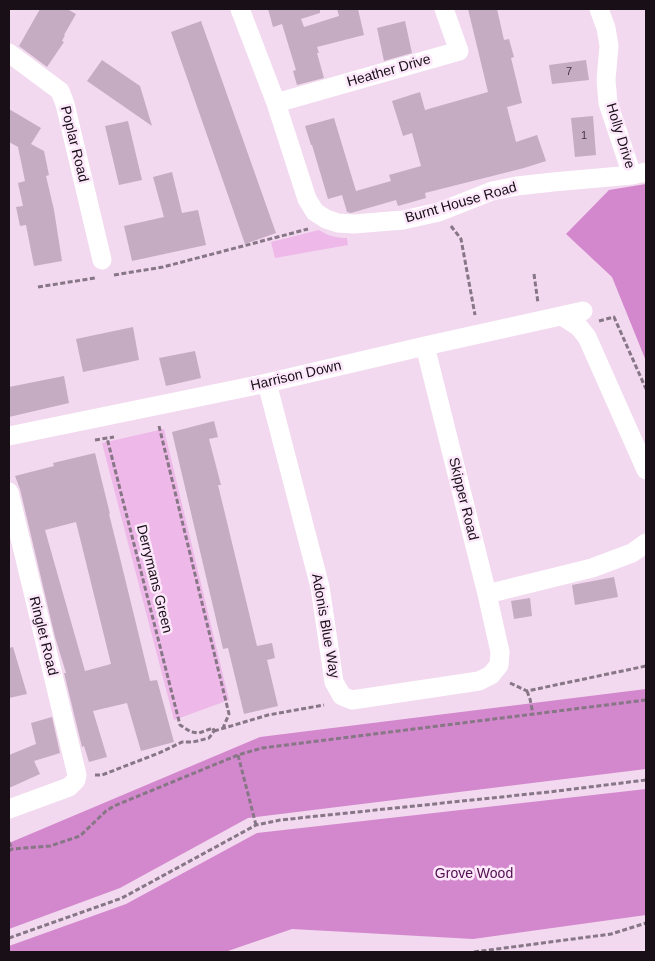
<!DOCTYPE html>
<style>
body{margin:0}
#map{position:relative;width:655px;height:961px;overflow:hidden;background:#f2d9ef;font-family:Arial,sans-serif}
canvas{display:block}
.frame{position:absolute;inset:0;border:10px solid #180f17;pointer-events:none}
</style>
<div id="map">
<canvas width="655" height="961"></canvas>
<div class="frame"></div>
</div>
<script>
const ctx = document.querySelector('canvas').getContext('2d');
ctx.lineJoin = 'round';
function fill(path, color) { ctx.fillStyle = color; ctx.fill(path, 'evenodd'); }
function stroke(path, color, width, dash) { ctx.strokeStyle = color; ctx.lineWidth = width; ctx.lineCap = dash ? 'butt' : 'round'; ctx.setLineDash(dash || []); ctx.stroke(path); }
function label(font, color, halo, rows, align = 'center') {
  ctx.font = font + ' Arial,sans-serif'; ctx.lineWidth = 5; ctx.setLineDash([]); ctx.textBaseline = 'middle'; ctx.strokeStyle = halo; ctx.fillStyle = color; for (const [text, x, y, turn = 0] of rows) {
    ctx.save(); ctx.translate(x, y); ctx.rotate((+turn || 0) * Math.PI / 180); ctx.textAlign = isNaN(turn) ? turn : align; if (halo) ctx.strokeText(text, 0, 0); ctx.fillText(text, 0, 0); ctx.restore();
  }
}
const green = new Path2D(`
 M319,230C328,236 336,238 347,238L348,245L275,258L271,242Z
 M164,429L229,700L174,720L102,443Z`);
const forest = new Path2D(`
 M646,184V361L612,277L566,234L609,190Z
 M646,689V769L248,818L120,888L9,929V843L260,737Z
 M646,789V915L473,939L292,929L225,952H9V946L126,904L257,833Z`);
const building = new Path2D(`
 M40,9H67L76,14L64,35H65L62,41L64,42L47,67L19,46Z
 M268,9H320V13L301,19L304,27L339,16L337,9H358L364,35L317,47L319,53H317L324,78L297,85L293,71L296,70L282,24L273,27Z
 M468,9H497L504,40L509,39L514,57L511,58L522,103L507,107L516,142L537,135L546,161L524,168L425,193L426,198L398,206L396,200L351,213L347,212L342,195L391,181L389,175L421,166L412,133L403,136L392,101L420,92L425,110L488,92Z
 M201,21L276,233L245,244L171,32Z
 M405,21L412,53L384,61L377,28Z
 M102,60L140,86L152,126L87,81Z
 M586,60L589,80L552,84L549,65Z
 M9,109L41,128L31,144L44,151L49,175L46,176L54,210L62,261L34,266L26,225L20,226L16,207L23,206L18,183L25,181L18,147L9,142Z
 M593,116L596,155L575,157L571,118Z
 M334,118L356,191L328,199L312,145H311L305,126Z
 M128,121L142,180L119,185L105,126Z
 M172,172L182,213L198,210L206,245L132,261L124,226L164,217L153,177Z
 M133,327L139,360L83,372L76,339Z
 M195,351L201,378L166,386L159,358Z
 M64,376L69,403L9,417V387Z
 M214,421L218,437L209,439L221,485H218L257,646L272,643L275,658L267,660L278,706L244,714L228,648L223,649L172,432Z
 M95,453L110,514H109L120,558L150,681L157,680L174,742L141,751L127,703L93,711L107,757L89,762L84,746L82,747L64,673H66L55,637L20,489L15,476L54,466L53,463ZM76,522L111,664L85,671L45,530Z
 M614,577L618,597L575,605L572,585Z
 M530,598L532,616L514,619L511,601Z
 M13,647L27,694L9,698V648Z
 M52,717L60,753L34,761L40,774L9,788V755L36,744L31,723Z`);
const path = new Path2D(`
 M451,226L461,239L475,315
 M534,274L538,303
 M114,275L163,267L308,229
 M38,287L95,278
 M599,321L614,317L646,389
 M159,426L229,714L223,728
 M95,440L114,437
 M510,683L527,691L646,666
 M527,691L530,699L533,714
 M214,731L268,715L324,705
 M238,755L256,825
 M95,775H102L159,753L182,742H193L209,738L214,731L213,728L199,733L191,732L180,725L107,438
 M9,842L12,849
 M9,851L12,849L50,846L80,836L106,811L114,806L238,755L262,748L646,700
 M9,938L122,898L256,825L280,820L549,792L646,780
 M474,952L611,934L646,923`);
const street = new Path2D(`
 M240,9L276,103L307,199L315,212L326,219L338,223L354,224L403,220L439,212L492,191L517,186L553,182L632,175L646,172
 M599,9L606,28L609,46L606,80L608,103L632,175
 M9,53L60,91L65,104L102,260
 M276,103L459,51L444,9
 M562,316L579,327L587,337L646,470
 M267,383L320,587L334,682L342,696L352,700L479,681L491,675L499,665L500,652L487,594L425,346
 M9,436L267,383L425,346L583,311
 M9,492L77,775L76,780L69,787L9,809
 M487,594L592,568L632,553L646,543`);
const numberNames = [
 ["7",569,72],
 ["1",584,136]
];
const streetNames = [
 ["Heather Drive",389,71,-16],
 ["Holly Drive",620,136,73],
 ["Poplar Road",74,144,76],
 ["Burnt House Road",461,203,-16],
 ["Harrison Down",296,376,-13],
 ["Skipper Road",463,499,76],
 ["Derrymans Green",154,579,76],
 ["Adonis Blue Way",325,626,80],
 ["Ringlet Road",43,636,76]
];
const parkNames = [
 ["Grove Wood",474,874]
];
fill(green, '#eeb8e9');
fill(forest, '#d388cd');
fill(building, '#c5acc2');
stroke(path, '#877685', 3, [5, 2.5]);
stroke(street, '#fff', 19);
label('11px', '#433642', null, numberNames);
label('14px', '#180f17', '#fce8fa', streetNames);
label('14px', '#500d4e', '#fce8fa', parkNames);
</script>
